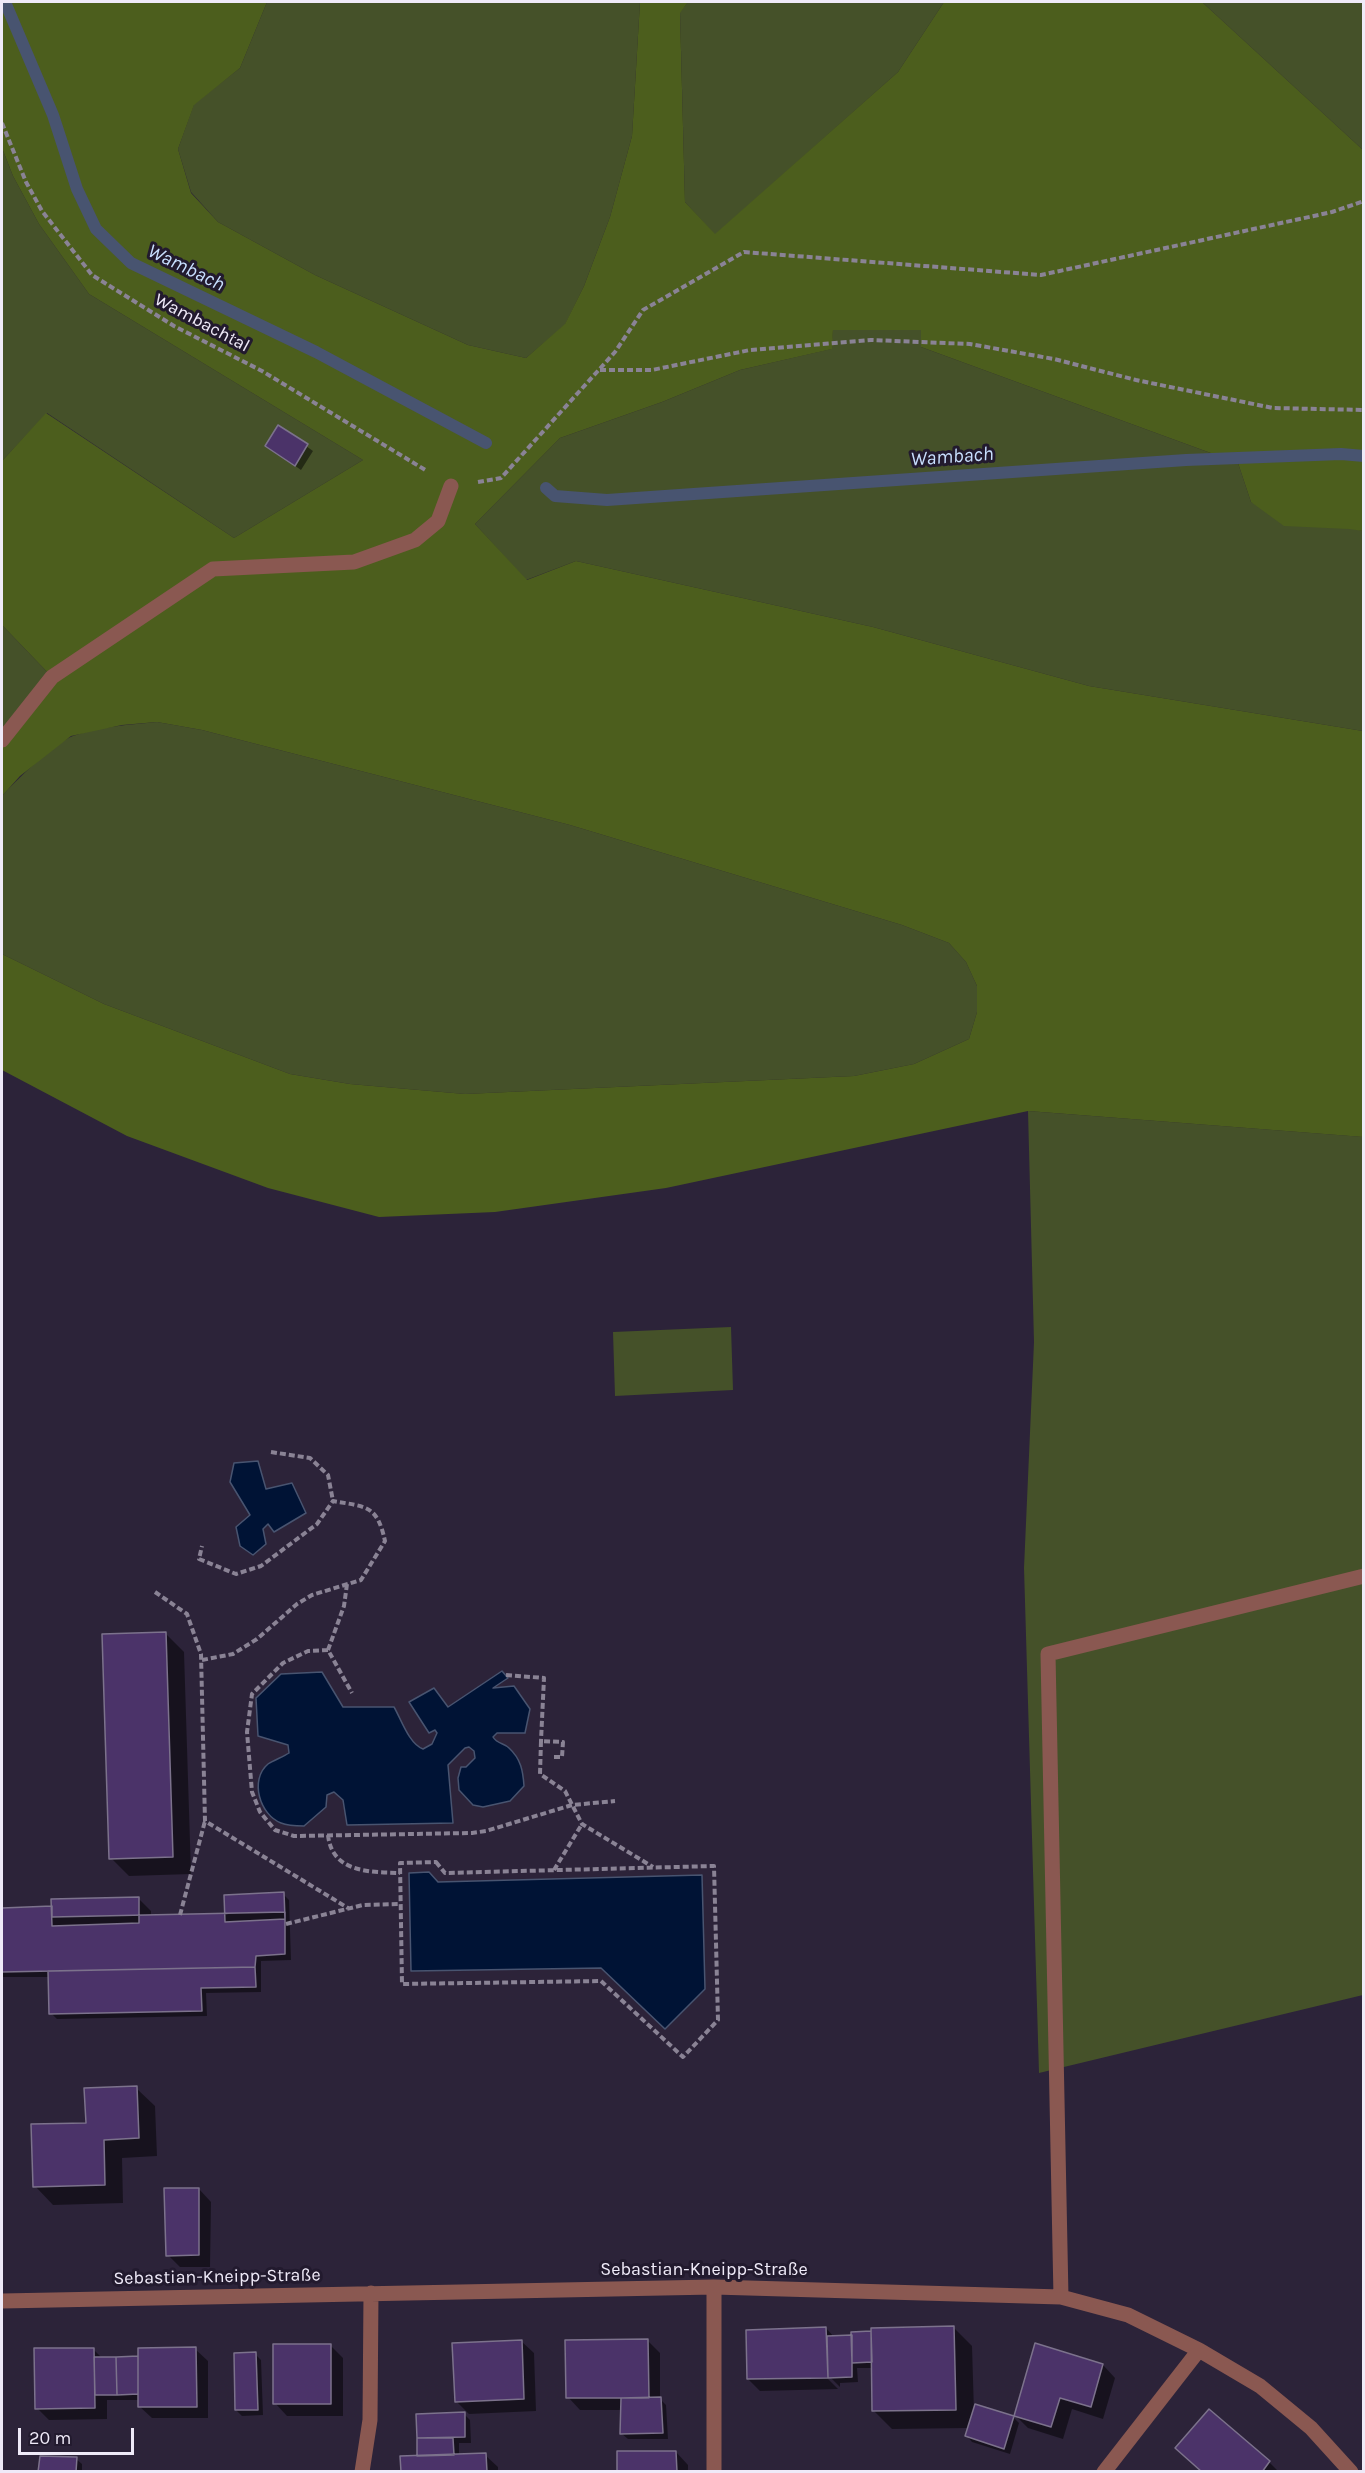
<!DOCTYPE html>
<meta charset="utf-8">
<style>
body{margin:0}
#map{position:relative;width:1365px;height:2473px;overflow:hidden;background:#2c2339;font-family:Karla,sans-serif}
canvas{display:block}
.frame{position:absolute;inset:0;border:3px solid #efeaf8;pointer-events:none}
.scale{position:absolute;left:18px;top:2428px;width:116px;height:27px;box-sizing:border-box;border:3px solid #efeaf8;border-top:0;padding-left:8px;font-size:18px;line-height:21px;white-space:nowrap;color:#efeaf8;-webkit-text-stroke:4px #221a2e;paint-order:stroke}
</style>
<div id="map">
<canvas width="1365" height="2473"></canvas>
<div class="frame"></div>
<div class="scale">20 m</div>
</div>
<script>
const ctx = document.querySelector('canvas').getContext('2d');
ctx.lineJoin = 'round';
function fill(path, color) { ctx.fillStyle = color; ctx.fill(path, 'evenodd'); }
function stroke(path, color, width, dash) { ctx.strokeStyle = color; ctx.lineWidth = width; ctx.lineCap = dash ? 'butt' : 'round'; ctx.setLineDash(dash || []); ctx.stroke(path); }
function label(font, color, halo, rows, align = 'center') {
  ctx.font = font + ' Karla,sans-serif'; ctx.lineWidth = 6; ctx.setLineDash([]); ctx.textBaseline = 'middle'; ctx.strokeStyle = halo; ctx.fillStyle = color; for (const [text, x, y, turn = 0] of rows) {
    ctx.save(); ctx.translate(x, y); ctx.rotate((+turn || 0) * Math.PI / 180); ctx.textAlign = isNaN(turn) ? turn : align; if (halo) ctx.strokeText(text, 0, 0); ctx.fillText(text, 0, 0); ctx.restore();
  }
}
const green = new Path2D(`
 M267,2H640L632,136L610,217L584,286L565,325L526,358L468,345L315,275L218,222L191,192L178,149L194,104L240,68Z
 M688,2H944L898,72L715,235L685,202L680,12Z
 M1202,2H1363V150Z
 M2,148L13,176L39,224L89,294L363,460L234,538L47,413L2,461Z
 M833,330H921V347L1238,463L1251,502L1363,531V731L1089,686L873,627L576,561L526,580L475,524L560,438L662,402L740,370L831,349Z
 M2,625L52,677L2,740Z
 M157,722L202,730L570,825L902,925L949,943L966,962L977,986V1012L969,1039L914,1064L854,1076L465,1094L350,1084L290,1074L104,1004L2,954V796C15,781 56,742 73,736C100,726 130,725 157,722Z
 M1028,1111L1364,1137L1363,1995L1039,2073L1024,1568L1034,1342Z
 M731,1327L733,1390L615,1396L613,1332Z`);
const forest = new Path2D(`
 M2,2H267L240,68L194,105L178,149L191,193L218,222L315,275L468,345L526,358L565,324L584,286L610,217L632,136L640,2H688L680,13L685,202L715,234L898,72L944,2H1202L1363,150V531L1349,529L1284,526L1251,502L1238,463L921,347V330H833L832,349L740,370L662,402L560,438L475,524L527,580L576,561L873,627L1089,686L1363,731V1137L1028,1111L666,1188L495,1212L379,1217L268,1188L127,1136L2,1070V954L104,1004L290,1074L350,1084L465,1094L854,1076L914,1064L969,1039L977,1012V986L966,962L949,943L902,925L570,825L202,730L157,722L122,725L71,736L20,776L2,796V740L52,677L2,625V461L46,413L234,538L363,460L89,294L39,224L13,176L2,148Z`);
const water = new Path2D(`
 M258,1461L266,1489L292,1483L306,1513L274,1532L268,1524L263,1529L266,1544L253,1555L240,1546L236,1527L250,1515L230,1482L234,1463Z
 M502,1671L508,1678L493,1688L514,1686L530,1709L525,1733H497L493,1737C497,1744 504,1743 509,1748C521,1759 523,1771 524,1786L510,1801L483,1807L473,1805L459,1790L458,1778L461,1767H466L475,1758L474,1751L469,1747L465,1748L448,1765L453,1823L347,1825L343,1800L334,1792L327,1795L326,1807L304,1826C296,1826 288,1826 281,1823C260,1815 249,1780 268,1764C274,1760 283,1757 289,1753L288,1745L258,1736L256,1698L281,1674L322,1672L343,1707H394C401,1719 409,1744 423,1749L432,1744L437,1733L435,1730L429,1733L409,1702L434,1688L448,1707Z
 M429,1872L438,1882L702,1875L705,1989L665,2029L601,1968L411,1971L409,1873Z`);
const shadow = new Path2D(`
 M279,427L313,451L301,470L267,446Z
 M165,1633L184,1652L191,1874L129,1876L111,1858Z
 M283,1894L289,1900L291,1960L261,1961V1992L206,1993L207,2016L57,2019L51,2013L50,1977H2V1909L51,1908L138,1898L151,1911V1917L226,1915Z
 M136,2088L155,2106L157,2156L122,2158L123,2203L53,2205L35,2186L87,2124Z
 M199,2189L211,2202L210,2267H180L168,2255Z
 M826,2328L834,2337L954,2328L972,2346L974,2412L1013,2417L1019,2423L1010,2454L972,2442L967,2436L969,2428L892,2429L874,2411L873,2368H857L858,2382L840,2383V2387L824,2371L822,2373L838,2389L760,2391L748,2379Z
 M647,2340L660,2353V2399L666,2405L668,2439H628L622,2434V2410H580L568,2397Z
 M521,2341L534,2353L536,2411L469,2414L456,2401Z
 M331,2346L343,2358V2416H287L275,2403Z
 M93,2349L102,2358L139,2357L195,2349L208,2361V2418H152L139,2406V2400H107V2419L49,2420L37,2408Z
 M255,2354L261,2360L263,2415L242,2416L236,2410Z
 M1103,2365L1115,2378L1103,2419L1072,2409L1063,2439L1028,2428L1016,2416Z
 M1209,2411L1269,2462L1279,2472H1202Z
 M464,2414L470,2420L471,2443H459V2456L485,2455L498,2467V2472H403L421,2457L419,2455L417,2416Z
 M676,2452L688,2465V2472H619Z
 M76,2459L82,2464V2472H40Z`);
const stream = new Path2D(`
 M5,2L53,115L77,189L96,229L131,263L316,352L486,443
 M546,488L555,496L607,500L1186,460L1341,454L1364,456`);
const building = new Path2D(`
 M278,425L308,444L295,466L265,446Z
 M166,1632L173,1857L109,1859L102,1634Z
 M284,1892L285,1919L225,1922L224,1895Z
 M139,1897V1923L52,1926L51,1899Z
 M52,1906V1917L285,1912V1954L256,1956L255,1967L2,1972V1908Z
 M255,1967L256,1987L201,1988L202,2011L49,2014L48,1971Z
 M137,2086L139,2138L104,2140L105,2185L33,2187L31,2124L86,2123L84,2088Z
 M164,2188H199V2255L166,2256Z
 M954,2326L956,2410L872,2411L871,2328Z
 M826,2327L828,2378L747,2379L746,2330Z
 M871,2331L872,2362L852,2363L851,2332Z
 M852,2335V2377L828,2378L827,2336Z
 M648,2339L649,2398H566L565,2340Z
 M522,2340L524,2399L455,2402L452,2343Z
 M1035,2343L1103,2364L1091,2407L1060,2398L1051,2427L1014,2416Z
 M273,2344H331V2404H273Z
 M196,2347L197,2407H138V2348Z
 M34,2348H94L95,2408L35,2409Z
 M256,2352L258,2410H235L234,2353Z
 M138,2356V2394L117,2395L116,2357Z
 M94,2357H116L117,2395H95Z
 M661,2397L663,2433L620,2434L621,2398Z
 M975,2404L1014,2416L1004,2449L965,2436Z
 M1209,2409L1270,2461L1262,2472H1202L1175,2448Z
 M465,2412V2437L417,2438L416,2414Z
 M417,2438H453L454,2455L417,2456Z
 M617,2451H676L677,2472H617Z
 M486,2453L487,2472H401L400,2456Z
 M40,2456L77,2457L76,2472H38Z`);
const path = new Path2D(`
 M2,123L26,182L42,211L92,275L174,326L262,371L427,471
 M600,370H652L750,350L871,340L970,344L1054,359L1136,380L1273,408L1364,410
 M478,482L501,478L615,352L643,310L744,252L1041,275L1332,212L1364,201
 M271,1452L310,1458L328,1475L333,1501
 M347,1584L344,1606L328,1650L352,1693
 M155,1592L187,1614L201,1654L205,1821L348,1908
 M328,1650L308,1651L283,1663L252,1694L247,1732L252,1792L260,1812L275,1830L294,1836L472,1833L486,1831L572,1805L615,1801
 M202,1660L233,1654L257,1639L297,1604L312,1595L361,1580L385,1541C377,1505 367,1507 333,1501L317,1524L261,1566L236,1574L199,1559L202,1546
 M506,1675L544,1678L541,1741
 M554,1757H562L563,1742L541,1741L540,1774L565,1791L582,1824L653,1867
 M328,1835C332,1873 370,1872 400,1873
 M436,1862L445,1873L714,1866L718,2020L683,2057L601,1981L402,1984L400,1863Z
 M554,1870L582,1824
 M180,1915L205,1821
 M286,1924L363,1905L400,1904`);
const minor = new Path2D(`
 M2,740L52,677L213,569L354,562L415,540L438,521L451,486
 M714,2287V2472
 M1061,2297L1048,1654L1364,1576
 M2,2301L714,2287L1061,2297L1128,2315L1199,2350L1260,2386L1311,2428L1351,2472
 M362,2472L370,2420L371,2293
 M1104,2472L1199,2350`);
const streetNames = [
 ["Wambachtal",202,323,28],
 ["Sebastian-Kneipp-Straße",704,2270],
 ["Sebastian-Kneipp-Straße",217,2277,-1]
];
const waterNames = [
 ["Wambach",186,268,26],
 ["Wambach",952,457,-4]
];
fill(green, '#455129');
fill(forest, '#4c5e1d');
fill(water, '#001335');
stroke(water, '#485470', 1.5);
fill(shadow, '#0007');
stroke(stream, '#485470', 12);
fill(building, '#4b3369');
stroke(building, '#7c728c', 1.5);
stroke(path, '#8a8395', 4, [6, 3]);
stroke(minor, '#8a5851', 15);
label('18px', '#efeaf8', '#221a2e', streetNames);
label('italic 20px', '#c8dffe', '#221a2e', waterNames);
</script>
